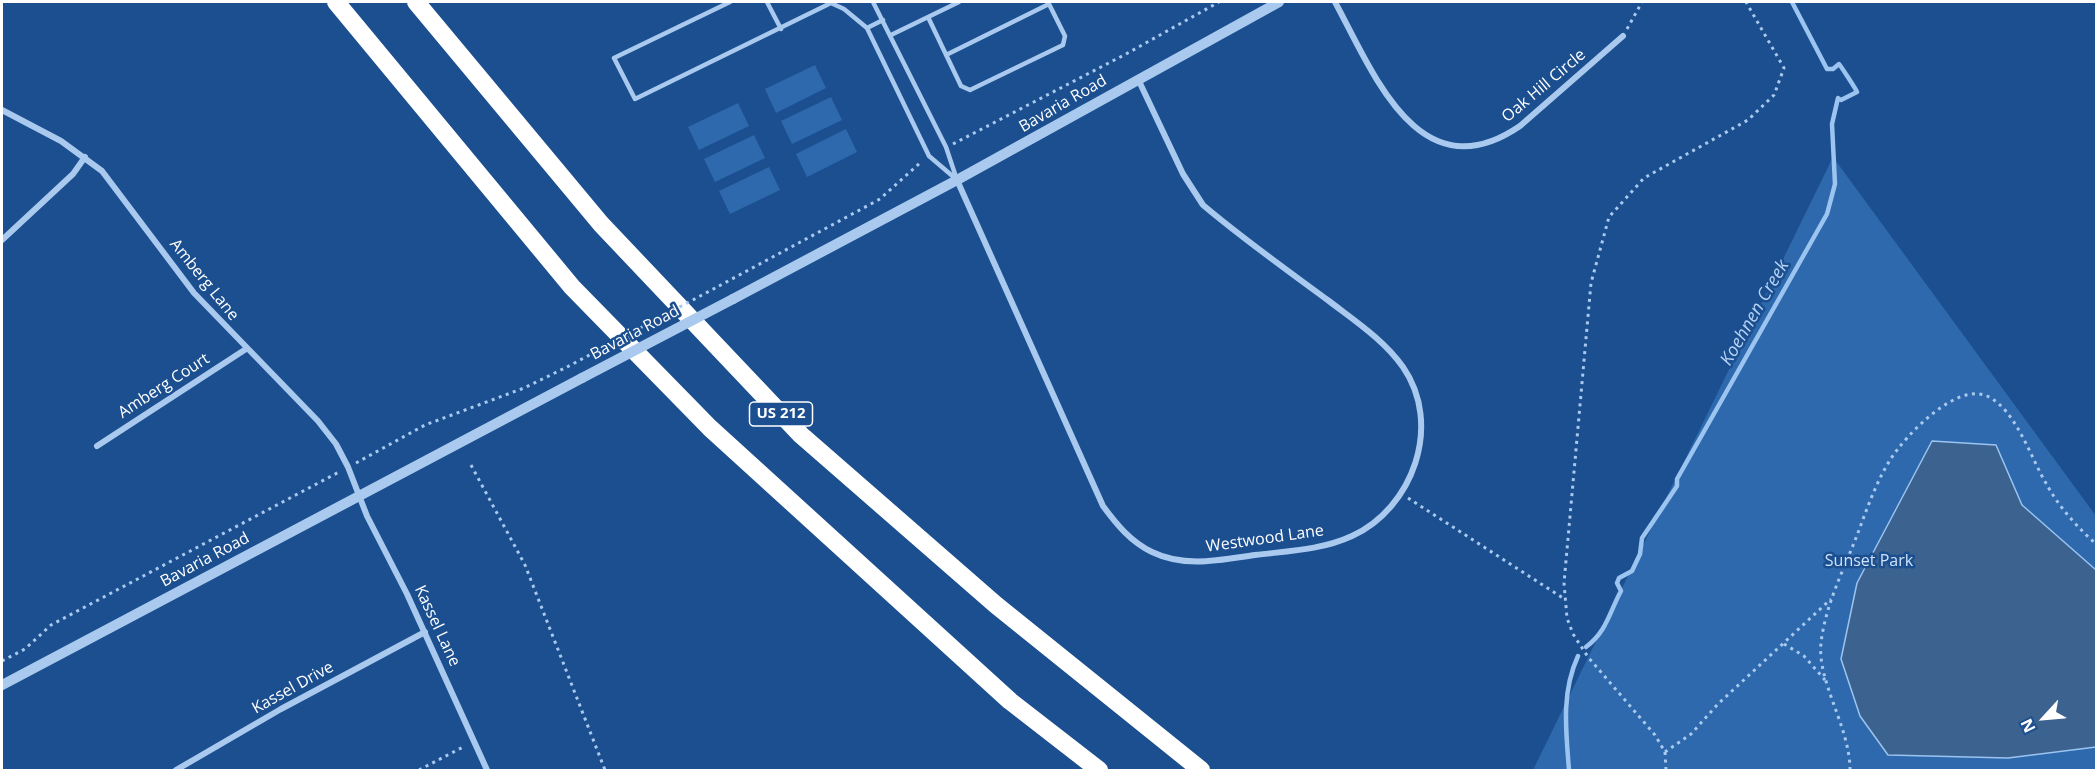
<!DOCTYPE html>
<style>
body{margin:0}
#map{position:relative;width:2098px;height:772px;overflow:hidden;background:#1b4f8f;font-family:"Open Sans",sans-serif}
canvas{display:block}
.frame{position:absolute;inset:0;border:3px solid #fff;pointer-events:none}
.north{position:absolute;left:2014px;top:688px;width:60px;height:60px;-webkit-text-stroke:4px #1b4f8f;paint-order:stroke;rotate:244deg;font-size:16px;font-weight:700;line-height:24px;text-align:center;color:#fff}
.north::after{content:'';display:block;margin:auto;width:21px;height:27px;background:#fff;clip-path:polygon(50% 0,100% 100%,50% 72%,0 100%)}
</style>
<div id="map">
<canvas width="2098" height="772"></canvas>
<div class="frame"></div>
<div class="north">N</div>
</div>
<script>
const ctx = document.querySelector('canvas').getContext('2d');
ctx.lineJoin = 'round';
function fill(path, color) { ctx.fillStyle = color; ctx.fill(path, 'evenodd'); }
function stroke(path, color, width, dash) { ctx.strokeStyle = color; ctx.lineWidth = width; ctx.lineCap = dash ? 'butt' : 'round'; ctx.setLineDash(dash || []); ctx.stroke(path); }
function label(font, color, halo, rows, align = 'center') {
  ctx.font = font + ' "Open Sans",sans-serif'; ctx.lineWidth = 5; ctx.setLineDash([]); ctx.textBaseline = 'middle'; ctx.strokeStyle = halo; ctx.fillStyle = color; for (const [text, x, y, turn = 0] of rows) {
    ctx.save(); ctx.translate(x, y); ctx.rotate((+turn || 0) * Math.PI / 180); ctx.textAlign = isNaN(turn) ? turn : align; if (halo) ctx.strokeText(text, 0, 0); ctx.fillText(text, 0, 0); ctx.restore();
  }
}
const green = new Path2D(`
 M815,65L826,88L776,113L765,89Z
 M831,97L842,120L792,144L781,121Z
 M738,103L749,126L699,150L688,127Z
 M846,129L857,152L807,177L796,154Z
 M754,135L765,158L715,182L704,159Z
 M1833,157L2096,516V770H1533Z
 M769,167L780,190L730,214L719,191Z`);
const water = new Path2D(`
 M1932,441L1996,445L2022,505L2096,570V747L2008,758L1888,755L1860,716L1841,659L1857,583Z`);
const stream = new Path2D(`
 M1586,647C1607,631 1609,613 1621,591L1617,583L1619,578L1632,571L1640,554L1642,538L1677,486V479L1827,214L1835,184L1832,124L1838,98L1841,100L1857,92C1856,89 1840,65 1839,64L1833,69H1827L1792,2
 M1569,770C1566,731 1561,693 1578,656`);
const path = new Path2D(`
 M1627,29L1642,2
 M953,144L1126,54L1219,2
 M719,286L880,199L921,162
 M356,463L425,425L524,388L567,367
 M471,465L525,565L605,770
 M1408,498L1566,600
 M1784,644L1804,656L1825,680
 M2,661L25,649L51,625L339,472
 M1665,752L1691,734L1718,704L1831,599
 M419,770L465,746
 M1666,770L1665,752L1655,735L1588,657L1573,634L1567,618L1564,583L1591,283L1609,217L1644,178L1748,120L1774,95L1784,68L1746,2
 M1850,770C1850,727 1817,682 1821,643C1825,608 1841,575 1854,543C1865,515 1874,486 1890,460C1905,436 1956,382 1987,396C2016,409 2031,459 2047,485C2059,507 2078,528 2096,544`);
const service = new Path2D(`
 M730,2L614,58L635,99L833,2
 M767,2L781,29
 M873,2L946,147L957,180
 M831,3L844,9L867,28L929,156L956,179
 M928,17L961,86L970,90L1063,45L1065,36L1048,2
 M867,28L883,20
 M891,35L959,2
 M946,55L1049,4`);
const minor = new Path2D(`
 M1335,2C1373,72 1419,195 1520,126L1623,36
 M2,110L61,141L102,171L194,293L318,421L336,444L348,467L367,516L407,594L487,770
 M957,180L1103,506C1117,525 1131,542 1152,552C1185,568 1220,560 1255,555C1287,551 1322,550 1352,536C1413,508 1443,425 1403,367C1384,340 1355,321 1329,301C1287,270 1243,239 1203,205L1183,174L1138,79
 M2,240L73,174L85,157
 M97,446L246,349
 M176,770L281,709L425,632`);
const tertiary = new Path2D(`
 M733,299L957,180L1279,2
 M2,685L582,378`);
const motorway = new Path2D(`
 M336,2L572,287L710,428L1010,701L1099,770
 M416,2L601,224L801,435L996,605L1201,770`);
const pathBridge = new Path2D(`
 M567,367L719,286`);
const tertiaryBridge = new Path2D(`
 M582,378L733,299`);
const shields = [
 [781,414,63]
];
const shieldNames = [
 ["US 212",781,414]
];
const streetNames = [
 ["Oak Hill Circle",1544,86,-40],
 ["Bavaria Road",1063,104,-30],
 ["Amberg Lane",204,280,51],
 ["Bavaria Road",635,333,-28],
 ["Amberg Court",164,386,-33],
 ["Westwood Lane",1265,539,-8],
 ["Bavaria Road",205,560,-28],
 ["Kassel Lane",437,626,65],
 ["Kassel Drive",293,688,-29]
];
const parkNames = [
 ["Sunset Park",1869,561]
];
const waterNames = [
 ["Koehnen Creek",1755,313,-60]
];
fill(green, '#2e69ad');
fill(water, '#3c6290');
stroke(water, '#9cc4f0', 1.5);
stroke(stream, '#9cc4f0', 4.5);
stroke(path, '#a9c9ee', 3, [3, 4.5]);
stroke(service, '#a9c9ee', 4.5);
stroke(minor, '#a9c9ee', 6);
stroke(tertiary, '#a9c9ee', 10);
stroke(motorway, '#fff', 18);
stroke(pathBridge, '#a9c9ee', 3, [3, 4.5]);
stroke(tertiaryBridge, '#a9c9ee', 10);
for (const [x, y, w] of shields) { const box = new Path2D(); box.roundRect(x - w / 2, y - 12, w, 24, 4.5); ctx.fillStyle = '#1b4f8f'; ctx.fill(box); stroke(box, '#fff', 1.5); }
label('bold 15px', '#fff', null, shieldNames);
label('16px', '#fff', '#1b4f8f', streetNames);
label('16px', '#cfe3fa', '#1b4f8f', parkNames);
label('italic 18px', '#b5d3f5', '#1b4f8f', waterNames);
</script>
